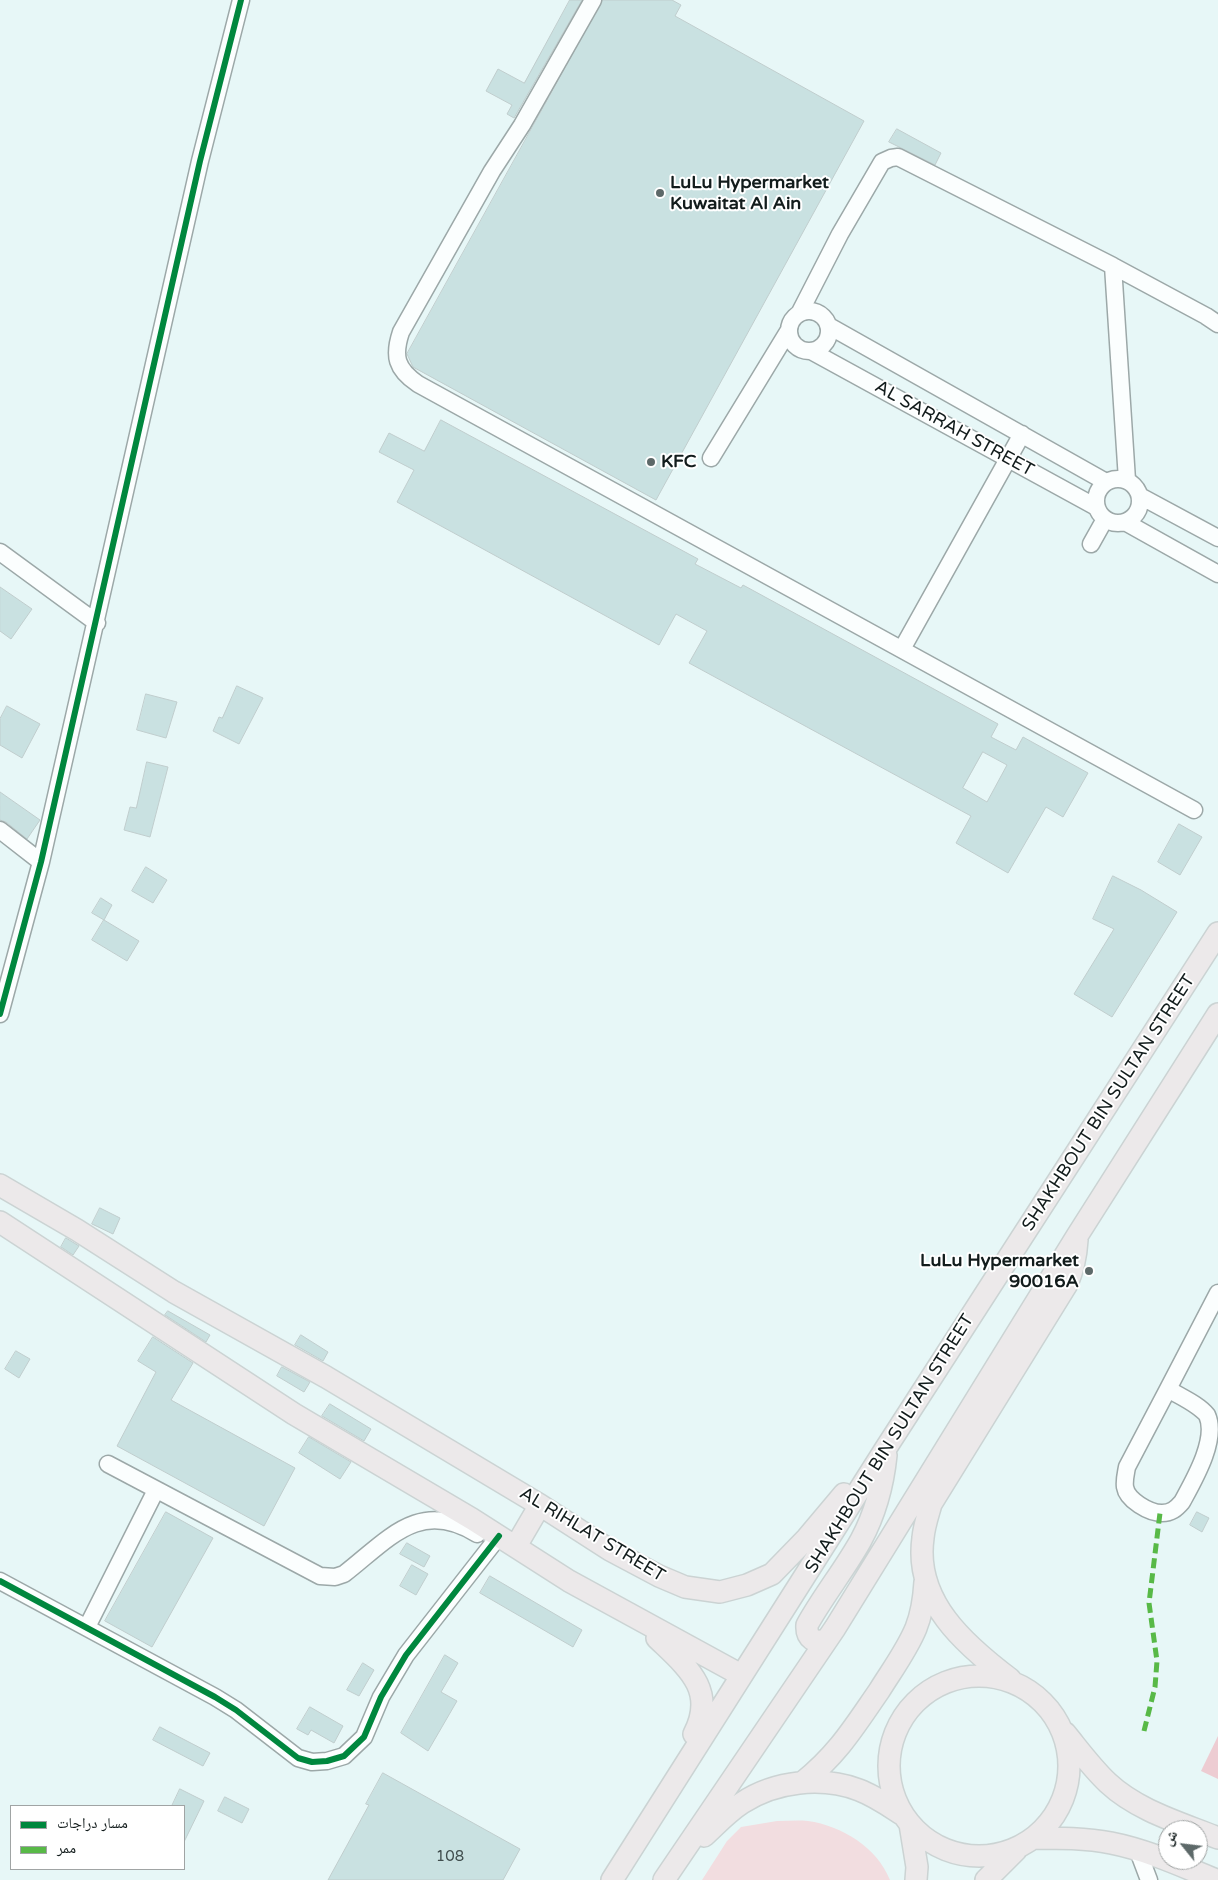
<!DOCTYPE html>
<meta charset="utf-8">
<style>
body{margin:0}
#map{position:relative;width:1218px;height:1880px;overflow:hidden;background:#e7f7f7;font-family:"Varela Round","Noto Naskh Arabic",sans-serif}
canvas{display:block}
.legend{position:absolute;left:10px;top:1805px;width:175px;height:65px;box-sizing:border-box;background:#fff;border:1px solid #a0a4a4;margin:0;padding:6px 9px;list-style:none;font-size:15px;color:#121c1c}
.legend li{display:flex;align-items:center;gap:10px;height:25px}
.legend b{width:25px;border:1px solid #a0a4a4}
.north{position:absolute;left:1158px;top:1820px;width:50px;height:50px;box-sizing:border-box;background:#fff;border:1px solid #a0a4a4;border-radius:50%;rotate:299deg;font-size:14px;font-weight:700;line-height:20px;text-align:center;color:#121c1c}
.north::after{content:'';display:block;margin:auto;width:18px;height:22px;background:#5d6969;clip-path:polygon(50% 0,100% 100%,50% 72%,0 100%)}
</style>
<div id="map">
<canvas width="1218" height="1880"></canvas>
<ul class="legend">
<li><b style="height:6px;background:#00873e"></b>مسار دراجات</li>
<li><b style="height:6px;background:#58b947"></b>ممر</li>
</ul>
<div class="north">ش</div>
</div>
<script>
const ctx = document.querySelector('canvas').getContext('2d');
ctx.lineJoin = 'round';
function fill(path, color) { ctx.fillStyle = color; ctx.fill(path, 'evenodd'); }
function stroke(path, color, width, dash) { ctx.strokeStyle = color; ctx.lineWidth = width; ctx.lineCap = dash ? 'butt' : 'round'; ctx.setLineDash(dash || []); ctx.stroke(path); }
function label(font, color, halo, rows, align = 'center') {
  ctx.font = font + ' "Varela Round",sans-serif'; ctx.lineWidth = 4; ctx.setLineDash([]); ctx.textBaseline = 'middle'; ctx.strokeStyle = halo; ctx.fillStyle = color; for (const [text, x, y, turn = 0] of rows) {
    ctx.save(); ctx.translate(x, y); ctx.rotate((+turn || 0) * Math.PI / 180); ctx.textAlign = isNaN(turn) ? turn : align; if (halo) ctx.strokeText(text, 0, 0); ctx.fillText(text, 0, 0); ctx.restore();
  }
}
const green = new Path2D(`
 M777,1821C787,1821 798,1820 808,1821C842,1826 877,1847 890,1880H702L727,1841L741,1827Z`);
const forest = new Path2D(`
 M1218,1736V1779L1201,1771Z`);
const building = new Path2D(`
 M570,0H582L514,118L507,114L512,105L486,91L498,69L524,83Z
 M603,0H672L681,5L675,16L864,121L656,500L413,367L407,354Z
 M897,129L941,153L935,165L889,142Z
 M441,420L698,559L695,564L741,588L743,585L998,724L991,737L1016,750L1023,737L1088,773L1063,817L1046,807L1008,873L956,843L971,816L689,663L707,631L676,614L659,645L397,502L414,470L379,452L389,433L424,451ZM983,752L1007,765L987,802L963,788Z
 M0,587L32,609L11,639L0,631Z
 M237,686L263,698L239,744L213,731L219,717L222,718Z
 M146,694L177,702L166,738L137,730Z
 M7,706L40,724L22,758L0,745V719Z
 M147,762L168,767L150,837L124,830L130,807L136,808Z
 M0,792L40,820L27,839L6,822L0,820Z
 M1179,824L1202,837L1180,875L1158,862Z
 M146,867L167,880L153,903L132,891Z
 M1113,876L1141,890L1177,912L1112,1017L1074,994L1114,929L1093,919Z
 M101,898L112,905L104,920L92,913Z
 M104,920L139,941L127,961L92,940Z
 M100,1208L120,1218L113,1234L92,1224Z
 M66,1238L79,1246L73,1255L61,1247Z
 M168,1311L210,1335L206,1342L165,1315Z
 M301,1335L328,1352L323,1361L295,1345Z
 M153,1337L193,1363L171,1400L295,1468L264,1526L117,1446L156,1372L138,1361Z
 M16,1351L30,1359L19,1378L5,1369Z
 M282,1367L310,1382L304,1392L277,1376Z
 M330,1404L371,1429L364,1441L322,1416Z
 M309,1437L351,1462L340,1479L299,1453Z
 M166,1512L213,1538L152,1647L105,1621Z
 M1197,1512L1209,1518L1202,1532L1190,1525Z
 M407,1543L430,1556L424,1567L400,1554Z
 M412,1565L428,1574L416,1595L400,1586Z
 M490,1576L582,1630L573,1647L480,1593Z
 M445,1655L458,1663L441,1692L457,1701L428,1751L401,1733Z
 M363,1663L374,1670L359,1696L347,1690Z
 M310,1707L343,1726L334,1743L311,1730L308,1735L297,1729Z
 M160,1727L210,1753L203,1766L153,1740Z
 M383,1773L520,1849L503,1880H328L369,1805L366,1804Z
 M180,1789L204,1801L184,1842V1806H172Z
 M225,1797L249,1809L242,1823L218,1811Z`);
const minor = new Path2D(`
 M593,0L522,125L492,171L401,332C393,356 396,369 418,384L1194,810
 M1113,266L1127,480
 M789 331a20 20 0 1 1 40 0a20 20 0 1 1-40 0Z
 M800,312L840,234L882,162L891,158L898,157L1113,266L1206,316L1218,324
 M829,326L1106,482
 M811,351L1096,507
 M711,458L789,330
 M1096 501a22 22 0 1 1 44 0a22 22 0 1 1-44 0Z
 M1140,496L1218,538
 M1125,522L1218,574
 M1091,544L1105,519
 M0,552L97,623
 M902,649L1022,434
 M0,830L41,862
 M0,1014L41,862L200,161L241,0
 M1168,1389C1181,1397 1198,1404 1207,1415C1218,1439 1194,1480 1182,1502C1176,1509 1171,1513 1162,1513C1149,1513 1127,1500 1125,1487C1124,1480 1126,1473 1127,1467Z
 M1168,1389L1218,1293
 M108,1464L320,1576L335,1577L344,1574C388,1540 419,1498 477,1534
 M0,1581L215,1697L236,1710L298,1758L312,1762L327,1761L344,1756L364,1737L381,1697L406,1655L499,1536
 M87,1627L156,1490
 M1138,1851L1149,1880`);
const major = new Path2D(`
 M0,1185L77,1230L174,1292L326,1377L540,1505L610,1550L659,1576L685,1587L720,1592L747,1585L772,1574L807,1538L844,1494
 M0,1222L294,1414L472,1519L569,1581L741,1675
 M516,1546L540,1505
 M657,1638C687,1667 717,1690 694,1734
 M827,1639C815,1645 806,1638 807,1625C823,1596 845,1569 861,1540C875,1514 883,1485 886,1455
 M889 1766a90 90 0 1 1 180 0a90 90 0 1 1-180 0Z
 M1010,1679C965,1645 914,1601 923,1538C924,1526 928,1515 931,1504L1067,1284C1074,1268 1076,1256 1077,1240
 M1065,1733C1079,1750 1092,1768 1108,1783C1138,1811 1181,1823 1218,1838
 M803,1782C838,1754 854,1727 879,1691C892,1670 907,1650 916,1628C922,1613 924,1598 925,1582
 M910,1824L917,1867L916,1880
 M704,1836C716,1825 728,1812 742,1803C775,1781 822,1776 859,1790C875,1796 889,1806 903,1815
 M1034,1838C1059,1838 1086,1838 1111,1843C1147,1850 1182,1866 1216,1880
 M612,1880L886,1448L1218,933
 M664,1880L835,1628L1077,1236L1218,1014
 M986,1880L1016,1850`);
const quiet = new Path2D(`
 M1144,1731L1155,1687L1157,1661L1149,1603L1160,1513`);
const cycleway = new Path2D(`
 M0,1014L41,862L200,161L241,0
 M0,1581L215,1697L236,1710L298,1758L312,1762L327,1761L344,1756L364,1737L381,1697L406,1655L499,1536`);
const markers = [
 [660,193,5,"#5d6969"],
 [651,462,5,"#5d6969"],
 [1089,1271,5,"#5d6969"]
];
const numberNames = [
 ["108",450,1857]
];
const poiNames = [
 ["LuLu Hypermarket",670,183],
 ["Kuwaitat Al Ain",670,204],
 ["KFC",661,462],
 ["LuLu Hypermarket",1079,1261,"right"],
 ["90016A",1079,1282,"right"]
];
const streetNames = [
 ["AL SARRAH STREET",954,429,29],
 ["SHAKHBOUT BIN SULTAN STREET",1109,1103,-57],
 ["SHAKHBOUT BIN SULTAN STREET",890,1444,-58],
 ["AL RIHLAT STREET",592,1535,31]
];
fill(green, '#f2dde0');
fill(forest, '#edccd2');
fill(building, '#c9e1e1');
stroke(building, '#c0cdcd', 1);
stroke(minor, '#9ca8a8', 19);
stroke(major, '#cbd3d3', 24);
stroke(minor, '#fbfefe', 16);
stroke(major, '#ece9ea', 21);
stroke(quiet, '#58b947', 5, [10, 5]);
stroke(cycleway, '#00873e', 6);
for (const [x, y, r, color] of markers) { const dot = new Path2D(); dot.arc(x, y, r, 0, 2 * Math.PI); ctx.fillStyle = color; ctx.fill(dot); stroke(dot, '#fff', 2); }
label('15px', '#414e4e', null, numberNames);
label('bold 18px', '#121c1c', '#fff', poiNames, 'left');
label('18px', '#121c1c', '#fff', streetNames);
</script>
